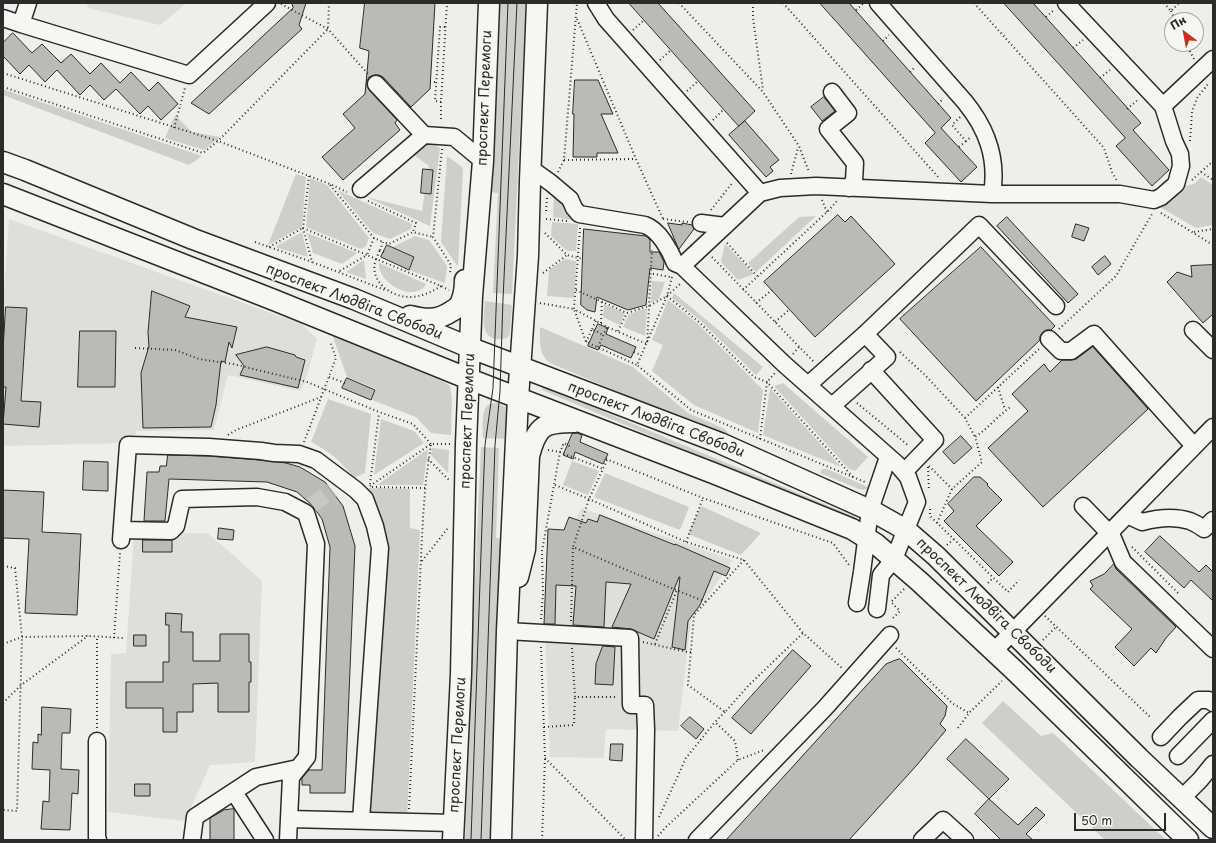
<!DOCTYPE html>
<meta charset="utf-8">
<style>
body{margin:0}
#map{position:relative;width:1216px;height:843px;overflow:hidden;background:#eeeeea;font-family:"Playpen Sans",sans-serif}
canvas{display:block}
.frame{position:absolute;inset:0;border:4px solid #2b2b2b;pointer-events:none}
.north{position:absolute;left:1164px;top:12px;width:40px;height:40px;box-sizing:border-box;background:#f6f6f2;border:1px solid #a5a5a2;border-radius:50%;rotate:328deg;font-size:11px;font-weight:700;line-height:16px;text-align:center;color:#2b2b2b}
.north::after{content:'';display:block;margin:auto;width:14px;height:18px;background:#c8321e;clip-path:polygon(50% 0,100% 100%,50% 72%,0 100%)}
.scale{position:absolute;left:1074px;top:813px;width:92px;height:18px;box-sizing:border-box;border:2px solid #2b2b2b;border-top:0;padding-left:5px;font-size:12px;line-height:14px;white-space:nowrap;color:#2b2b2b;-webkit-text-stroke:3px #f6f6f2;paint-order:stroke}
</style>
<div id="map">
<canvas width="1216" height="843"></canvas>
<div class="frame"></div>
<div class="north">Пн</div>
<div class="scale">50 m</div>
</div>
<script>
const ctx = document.querySelector('canvas').getContext('2d');
ctx.lineJoin = 'round';
function fill(path, color) { ctx.fillStyle = color; ctx.fill(path, 'evenodd'); }
function stroke(path, color, width, dash) { ctx.strokeStyle = color; ctx.lineWidth = width; ctx.lineCap = dash ? 'butt' : 'round'; ctx.setLineDash(dash || []); ctx.stroke(path); }
function label(font, color, halo, rows, align = 'center') {
  ctx.font = font + ' "Playpen Sans",sans-serif'; ctx.lineWidth = 3; ctx.setLineDash([]); ctx.textBaseline = 'middle'; ctx.strokeStyle = halo; ctx.fillStyle = color; for (const [text, x, y, turn = 0] of rows) {
    ctx.save(); ctx.translate(x, y); ctx.rotate((+turn || 0) * Math.PI / 180); ctx.textAlign = isNaN(turn) ? turn : align; if (halo) ctx.strokeText(text, 0, 0); ctx.fillText(text, 0, 0); ctx.restore();
  }
}
const built = new Path2D(`
 M86,3H187L160,25L88,8Z
 M9,219L302,324L317,339L305,382L300,391L228,375L214,430L137,431L130,443L3,446V304Z
 M581,508L733,560L691,620L678,731L606,729L604,758L550,757L545,633L549,531L571,532Z
 M207,533L232,554L262,581L255,762L210,765L185,821L108,812L111,654L126,653L134,534Z`);
const green = new Path2D(`
 M499,3H526L512,294L493,293L498,193L491,192Z
 M3,90H5L202,156L189,165L3,95Z
 M175,115L192,132L220,137L204,150L165,138Z
 M432,143L440,148L430,226L366,197L422,211L429,166L414,155L420,144Z
 M447,156L463,168L458,267L441,242Z
 M296,174L306,177L302,227L268,245Z
 M1201,177L1213,185V225L1196,228L1160,207V202L1181,187L1194,184Z
 M310,178L327,185L369,238L366,246L361,249L306,227Z
 M337,190L412,224L411,229L390,239L373,233Z
 M554,193L565,201L569,215L573,220L553,217Z
 M816,216L756,272L748,263L799,217Z
 M552,222L578,224L576,251H567L551,236Z
 M302,232L308,257L275,247Z
 M307,233L357,253L342,264L313,253Z
 M415,236L429,240L447,266L445,283L409,270L415,257L393,247Z
 M725,244L754,274L738,280L721,262Z
 M565,259L576,261L574,298L547,296L549,270Z
 M364,260L366,279L346,272Z
 M379,263L426,284C415,304 377,283 379,263Z
 M652,281L665,282L659,299L651,303Z
 M674,293L763,367L756,375L700,320L672,298Z
 M668,300L697,323L763,390L758,433L694,405L652,371L663,345L652,340Z
 M485,301L512,305L510,331V334L507,338C478,344 484,319 485,301Z
 M604,304L625,313L620,325L603,317Z
 M647,308L645,336L623,327L629,314Z
 M540,327L633,367L688,413L725,429L734,441L550,363C538,354 540,340 540,327Z
 M332,334L444,382L450,386L452,398L451,435L431,433L416,417L372,400L376,389L347,377Z
 M783,383L868,457L855,471L848,468L774,386Z
 M543,386L855,517L853,521L542,390Z
 M770,388L841,467L763,435Z
 M328,399L371,414L365,473L354,478C340,460 330,452 311,442Z
 M497,403L504,406L508,409L509,439L483,438C483,430 480,407 490,404C492,403 494,404 497,403Z
 M381,419L414,431L424,443L374,475Z
 M481,447L499,448L496,538L504,539L492,840H465L474,604Z
 M432,448L449,450L448,473L431,455Z
 M428,449L423,485H377Z
 M572,461L599,471L588,495L563,485Z
 M822,469H827L870,488L863,490L859,489L820,473Z
 M605,473L689,507L680,530L594,497Z
 M369,488L410,489V528L420,530L407,819L366,818L383,542L363,489Z
 M701,506L761,533L741,555L688,534Z
 M1003,701L1041,736L1053,733L1166,840H1105L982,723Z`);
const building = new Path2D(`
 M292,3H306L299,25L302,29L209,114L191,103L293,8Z
 M365,3H435L430,89L411,107L383,77L379,75H374L369,77L367,81V86L369,90L397,120L395,123L400,130L343,180L322,157L355,128L343,114L365,94L369,51L360,48Z
 M629,3H658L755,111L739,126Z
 M820,3H849L951,118L941,128L977,167L961,182L925,143L935,133Z
 M1004,3H1033L1141,123L1133,130L1169,170L1152,186L1116,146L1125,138Z
 M13,33L32,53L42,44L61,63L71,54L90,74L101,63L120,83L131,72L149,91L158,82L178,104L161,120L148,106L140,114L116,89L104,100L90,85L80,95L57,70L45,82L29,65L20,74L3,56V43Z
 M575,80H598L613,114H601L618,153H597V157H573L574,114H573Z
 M824,97L835,111L822,121L811,107Z
 M745,121L779,160L770,167L773,171L766,177L729,135Z
 M423,169L433,170L431,194L421,193Z
 M838,215L845,222L851,216L895,264L815,337L764,282Z
 M1007,217L1078,294L1068,303L997,226Z
 M668,223L682,225V223L692,225L694,229L679,249Z
 M1076,224L1089,228L1084,241L1072,237Z
 M584,229L646,236L650,240V252H659L664,262L663,270L650,268L646,305L628,310L597,297L595,312L587,310L581,305Z
 M387,245L414,257L409,270L381,257Z
 M981,247L1055,326L1051,330H1046L1043,332L1040,336V340L976,401L900,319Z
 M1105,256L1111,264L1098,275L1092,267Z
 M1213,265V314L1203,323L1167,282L1177,272L1192,277L1191,266Z
 M152,291L190,306L185,317L237,327L232,348L229,342L225,362L221,361L216,405L211,427L143,428L141,373L149,346L148,333Z
 M6,307L27,308L21,401L41,402L39,427L3,424L6,387H3V350Z
 M598,324L608,328L606,334L636,347L631,358L601,345L598,350L588,346Z
 M80,331H116L115,387H78Z
 M267,347L295,355L296,357L305,360L298,388L240,375L244,366L236,355Z
 M1093,347L1148,409L1043,507L988,448L1028,411L1012,394L1044,364L1050,372L1062,360H1071L1076,359Z
 M347,378L375,390L371,400L342,388Z
 M577,433L582,435L580,442L608,454L603,464L575,452L573,459L563,455L572,434Z
 M961,436L972,448L954,464L943,452Z
 M168,455L209,456L260,460L286,463L300,467L325,482L343,506L355,546L345,793H310V785H302V778L309,770H322L330,547L322,519L312,505L297,492L267,482L169,479L165,521H144L147,472H159L160,466H166Z
 M84,461L108,462V491L83,490Z
 M974,477H980L988,484L987,485L1002,500L976,526L1013,562L999,576L944,521L954,511L948,504Z
 M3,490L44,492L42,532L81,534L77,615L25,613L29,539L3,538Z
 M600,515L675,545V544L730,568L726,576L714,571L700,605L688,621L685,650L672,647L680,577H679L654,639L631,629L612,627L631,584L606,582L604,627L573,625L576,586L556,585L555,624H544L548,529L564,530L569,517L586,523L588,519L597,522Z
 M219,528L234,530L233,540L218,539Z
 M1160,536L1199,572L1206,565L1213,572V601L1191,580L1184,588L1145,552Z
 M143,540H172V552H143Z
 M1114,564L1116,569L1176,627L1166,638L1156,653L1151,648L1134,666L1115,647L1132,629L1090,589L1093,586L1090,581L1104,574Z
 M166,613L182,614L181,632H193V661H220V634H249V662H251V682H249V712H218V683L193,684V712H177V732H163V708H126V682H163V662H169V625H166Z
 M134,635H146V646H134Z
 M603,646L615,647L613,685L595,684L596,664Z
 M793,650L811,666L751,734L732,718Z
 M900,659L947,706L945,716L940,724L946,730L916,766L849,840H726L886,664L893,661Z
 M42,707L71,709L70,733H62L61,769L79,770L78,794L72,793L70,830L41,829L43,801L49,802L50,770L32,769L33,742L38,743V734L41,735Z
 M690,717L704,729L696,739L681,726Z
 M966,739L1009,779L989,799L947,759Z
 M611,744H623L622,761L610,760Z
 M135,784H150V796H135Z
 M989,799L1018,825L1036,807L1045,815L1026,834L1033,840H1001L975,814Z
 M234,809V840H210V818L224,810Z`);
const minorTunnel = new Path2D(`
 M312,505L332,490`);
const path = new Path2D(`
 M679,3L763,92L799,146L809,172
 M753,3V18L763,90
 M783,3L939,178
 M974,3L1104,148L1112,172L1117,181
 M1164,3L1171,11L1179,3
 M281,4L328,29L368,74
 M856,10L864,3
 M1171,11L1175,20
 M1046,17L1054,10
 M577,19L636,159L663,219
 M633,30L644,20
 M883,41L889,35
 M1186,44L1194,59
 M1073,48L1083,40
 M660,60L671,50
 M910,72L915,67
 M3,73L218,141L328,29L329,3
 M1100,78L1110,70
 M430,82H436
 M3,87L203,153L218,141L330,184L347,192
 M687,91L698,81
 M441,102L435,101L440,27H445
 M938,104L943,99
 M1127,109L1139,99
 M960,117L952,125L966,141L971,137
 M441,119V102L447,3
 M713,120L724,109
 M174,128L185,88
 M1190,141L1192,112L1197,98L1208,84
 M959,147L966,141
 M442,149L433,237L451,265L450,273
 M564,160L636,159
 M558,172L564,160L577,3
 M1201,172L1213,180
 M791,174L798,148
 M309,176L303,228L312,262L385,290
 M1192,180L1213,161
 M330,185L374,238L383,242
 M822,200L827,212
 M368,201L416,223L413,232
 M711,210L733,182
 M546,211L547,197
 M1161,213L1213,245
 M546,219L567,221
 M663,219L688,222
 M303,228L367,255L338,272
 M580,228L574,309L607,327L647,344L652,250
 M1194,232L1213,229
 M545,233L567,255L583,259
 M374,238L367,255L376,259L380,250
 M255,242L312,262
 M727,243L757,276
 M269,247L303,228
 M384,252L380,250L383,242L389,244L413,232L433,237
 M712,257L813,361
 M543,273L567,255
 M649,273L670,277
 M672,277L667,296L637,365L691,410L865,482
 M441,286C432,292 423,296 412,297C391,298 368,281 376,259L441,286L449,290
 M576,290L627,313L649,306L667,296L680,284
 M743,290L827,212L837,201
 M667,296L699,322L754,377L767,382L853,477
 M540,303L574,309L586,342L637,365
 M756,303L772,290
 M775,322L790,309
 M601,323L602,299
 M592,329L596,321
 M1059,329L1116,276L1152,214
 M618,331L627,313
 M586,342L592,329L603,335
 M598,347L607,327
 M135,348L175,350L199,359L233,364L307,382L379,412L413,424L431,444
 M634,352L641,355
 M900,352L925,375L965,418L975,437
 M793,354L799,347
 M329,377L345,383
 M998,387L1005,410
 M857,403L909,446
 M965,418L1039,349
 M228,435L236,430L321,397
 M760,439L767,382L775,373
 M304,442L336,358L330,341
 M548,450L560,452L603,469
 M428,459L449,480
 M606,459L703,498L833,543L849,565
 M607,460L589,499L573,547L629,571L706,602
 M929,466L952,489
 M928,467L929,491
 M370,484L379,413
 M555,485L589,499L686,542L744,560L803,633L842,668
 M370,486L431,444H451
 M372,487L425,488
 M930,509V516L1008,592L1019,580
 M937,523L952,489L982,462L975,437C989,428 998,415 1012,406
 M686,542L703,498
 M947,545L954,539
 M1132,547L1180,595
 M744,560L694,615L688,685L725,712L748,686L803,633
 M422,561L448,528
 M3,566L15,568L22,637L17,811L3,810
 M988,583L993,578
 M1045,616L1150,717
 M893,618L900,611L891,602L905,588
 M541,619L543,594L542,551L560,452L564,443L571,447
 M571,621L573,547
 M114,638L120,553
 M1043,640L1056,627
 M643,642L687,652H691
 M3,644L22,637L88,636L123,638
 M655,644L677,590
 M541,647L545,758L542,840
 M572,648L575,697H617
 M896,648L952,703L969,713
 M3,703L20,686L88,636
 M725,712L715,722L735,741L738,760
 M544,727L574,725L575,697
 M97,728V637
 M958,728L969,713L1002,681
 M545,758L626,840
 M409,809L423,517L426,480L431,444
 M659,817L686,758L715,722
 M658,836L666,827L738,760L764,750`);
const minor = new Path2D(`
 M28,3L21,24L189,75L267,3
 M596,3L606,19L760,193
 M878,3L965,102C987,129 998,158 992,194
 M3,18L21,24
 M376,84L424,135L454,137L483,161
 M832,92L848,113L828,129L855,163L854,181L849,188
 M1163,106L1213,59
 M530,168L551,183L570,199L574,208L579,214L645,225C659,230 670,250 675,263
 M361,189L424,135
 M701,223L725,226
 M672,256L675,263L682,266L784,364L897,464L908,477L917,502L894,559L881,575L877,609
 M682,266L760,193L780,188L816,186L992,194H1120L1154,200L1161,197L1176,184L1181,166L1180,154L1174,141L1163,106L1066,3
 M1193,330L1213,350
 M1049,339L1061,351H1071L1094,334L1194,446
 M871,370L935,440L904,472
 M808,385L865,334L979,225L1056,306
 M832,406L887,357L865,334
 M1083,506L1112,536L1123,562L1213,649
 M1127,515L1142,522C1157,518 1175,516 1190,521C1195,523 1200,526 1204,529L1213,520
 M122,530L171,531L176,526L182,499L257,497L285,502L306,513L316,544L307,757L291,777L289,819L454,823
 M121,540L128,445L209,447L261,451L274,453L299,454L316,460L356,490L365,499L375,526L380,548L361,820
 M857,603L862,572L870,510L888,457
 M507,631L630,638L631,705H645L646,730L644,840
 M994,651L1213,427
 M1161,737L1180,717L1198,700H1209L1213,703
 M97,741V837L98,840
 M1178,756L1213,720
 M234,792L265,840
 M1182,798L1200,780L1213,764
 M192,840L195,817L256,777L298,768
 M288,840L289,819
 M697,840L825,708L890,635
 M922,840L943,820L965,840`);
const major = new Path2D(`
 M3,162L25,170L193,239L354,299L471,348L720,443L874,512L906,530L936,556L1139,758L1213,828
 M3,194L274,300L469,379L713,473L852,529L876,544L920,582L1014,670L1188,840
 M410,316C427,320 437,321 452,311C456,309 460,305 461,302C464,295 465,287 465,280
 M518,577L525,549L529,456C537,425 544,422 575,422
 M453,840L461,674L466,444L472,296L483,161L489,3
 M501,840L507,631L518,398L528,256L530,181L537,3`);
const tram = new Path2D(`
 M471,840L483,496L485,445L493,388L508,3
 M481,840L495,445L500,391L503,299L517,3`);
const streetNames = [
 ["проспект Перемоги",485,98,-88],
 ["проспект Людвіга Свободи",354,302,21],
 ["проспект Людвіга Свободи",656,420,21],
 ["проспект Перемоги",468,421,-88],
 ["проспект Людвіга Свободи",986,606,44],
 ["проспект Перемоги",458,745,-87]
];
fill(built, '#dededb');
fill(green, '#cececa');
fill(building, '#babab7');
stroke(building, '#2b2b2b', 1);
stroke(minorTunnel, '#c7c7c4', 16, [16, 8]);
stroke(minor, '#2b2b2b', 19);
stroke(major, '#2b2b2b', 23);
stroke(path, '#2b2b2b', 2, [1, 3]);
stroke(minor, '#f6f6f2', 16);
stroke(major, '#f6f6f2', 20);
stroke(tram, '#2b2b2b', 1);
label('14px', '#2b2b2b', '#f6f6f2', streetNames);
</script>
